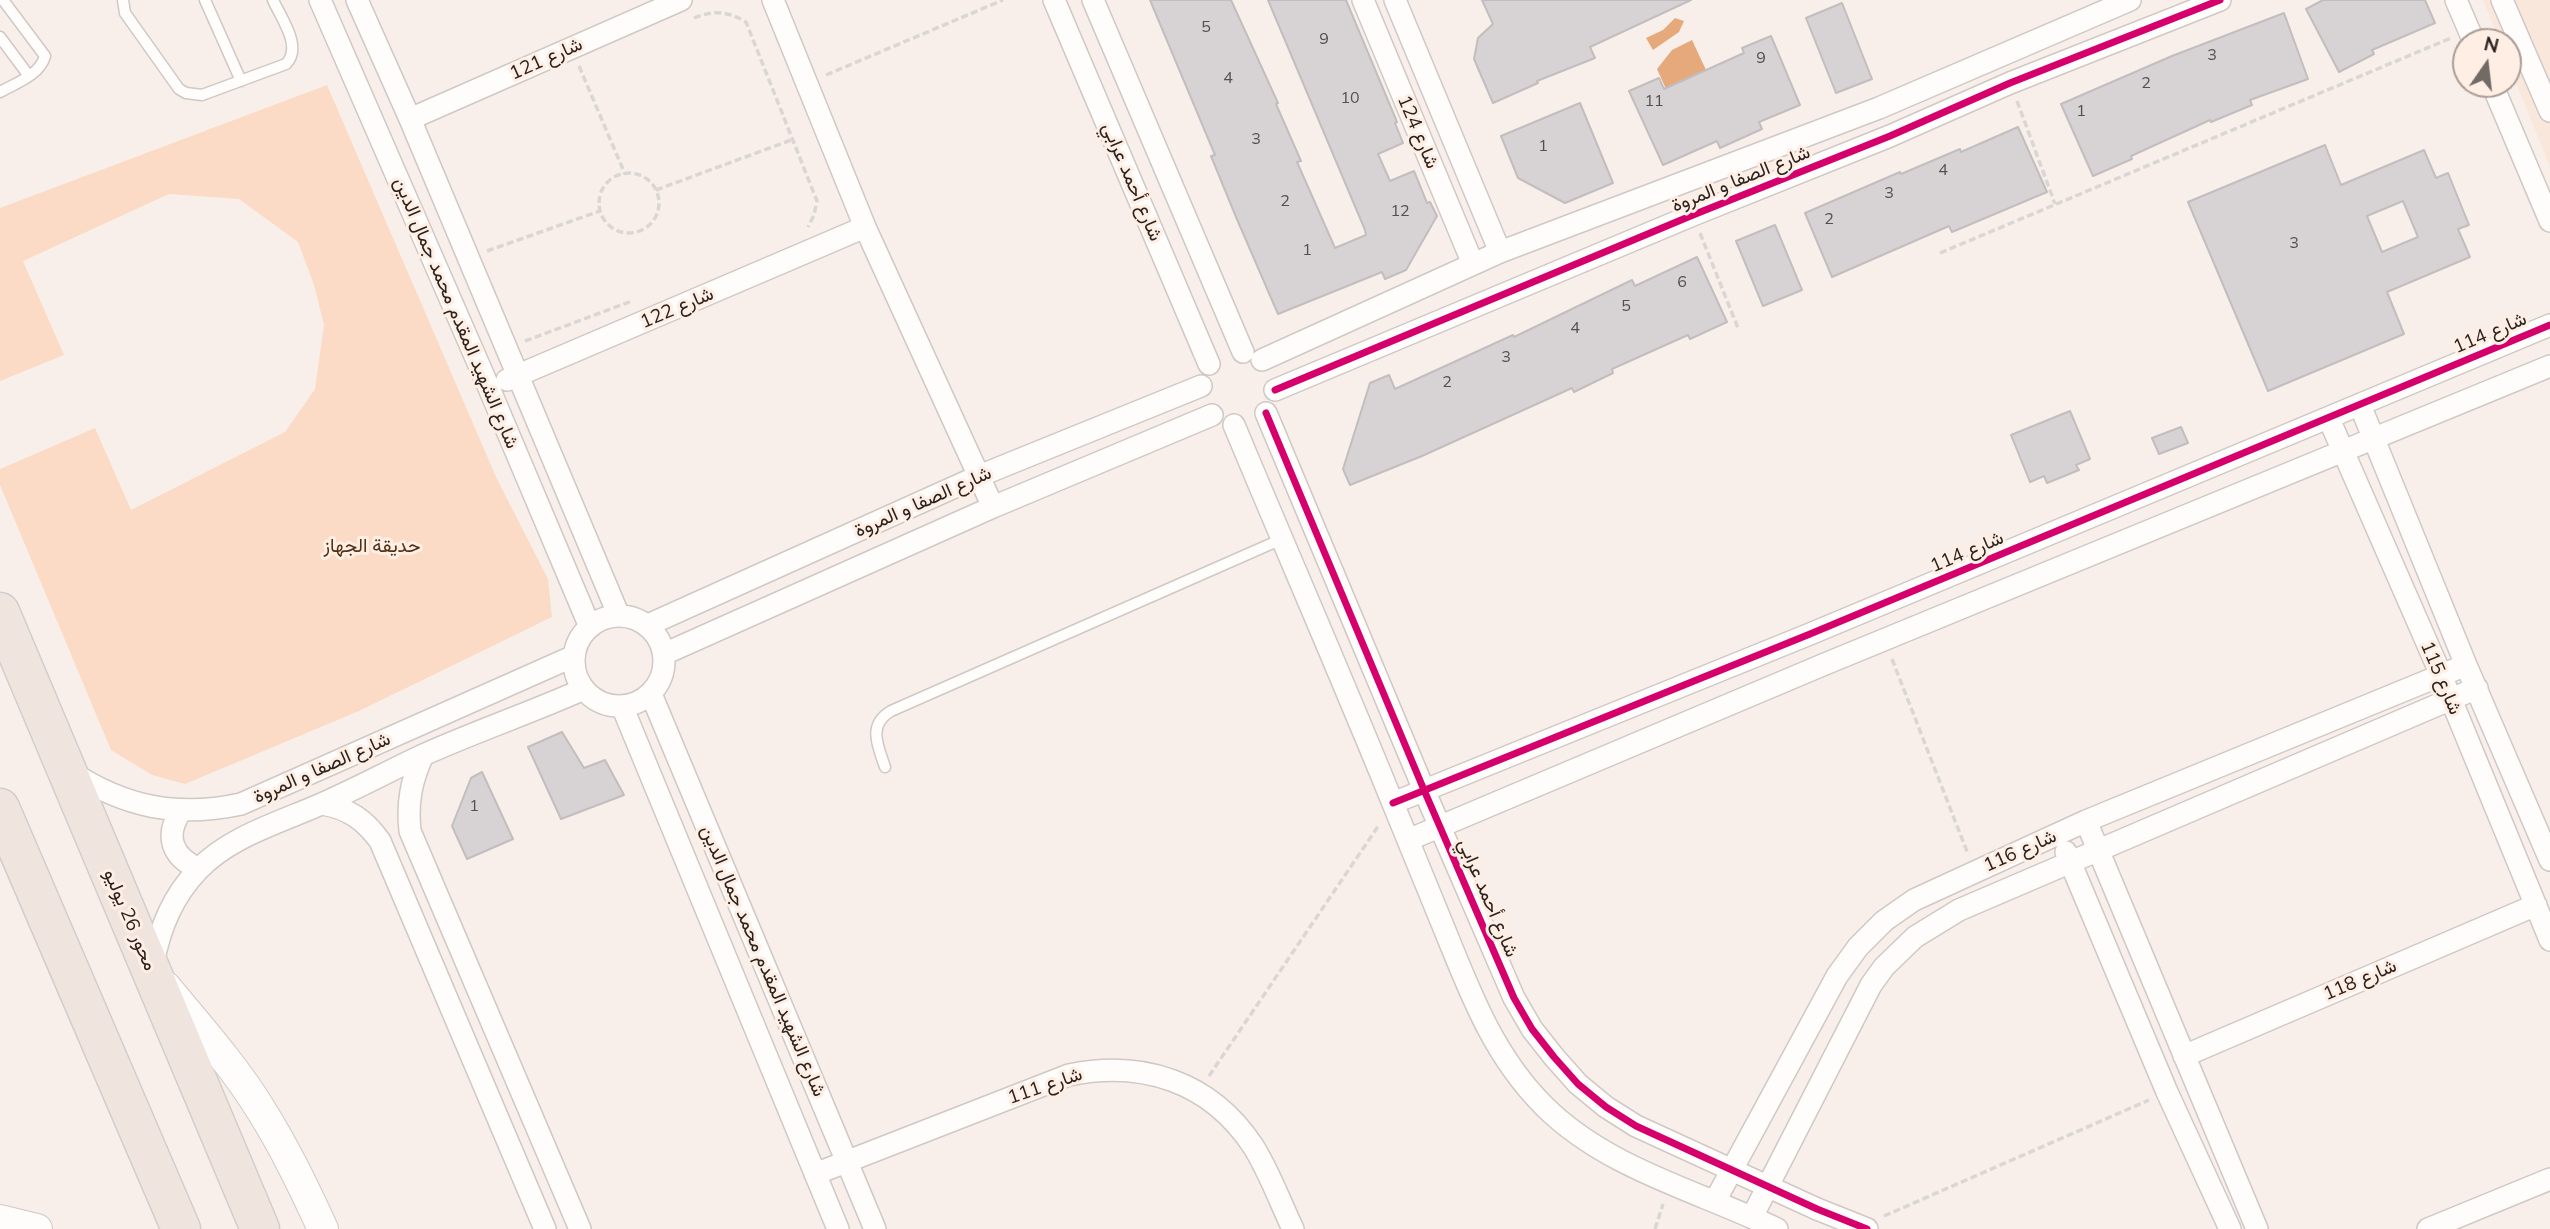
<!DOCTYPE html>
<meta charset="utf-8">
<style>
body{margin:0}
#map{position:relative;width:2550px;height:1229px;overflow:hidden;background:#f8efea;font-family:Mulish,sans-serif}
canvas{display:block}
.north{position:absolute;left:2452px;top:28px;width:70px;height:70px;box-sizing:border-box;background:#feeee4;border:2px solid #a99c95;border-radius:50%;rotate:14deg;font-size:19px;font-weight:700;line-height:28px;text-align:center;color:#2a221e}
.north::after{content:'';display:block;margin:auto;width:24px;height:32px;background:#726a65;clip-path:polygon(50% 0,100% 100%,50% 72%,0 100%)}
</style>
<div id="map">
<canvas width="2550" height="1229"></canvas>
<div class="north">N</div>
</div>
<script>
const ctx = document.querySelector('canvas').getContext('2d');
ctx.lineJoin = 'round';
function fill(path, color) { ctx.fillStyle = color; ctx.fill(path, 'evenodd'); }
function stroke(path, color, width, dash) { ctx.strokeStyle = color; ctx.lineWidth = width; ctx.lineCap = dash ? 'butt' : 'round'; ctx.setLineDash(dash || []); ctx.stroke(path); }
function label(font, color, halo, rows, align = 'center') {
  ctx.font = font + ' Mulish,Vazirmatn,sans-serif'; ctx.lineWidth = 6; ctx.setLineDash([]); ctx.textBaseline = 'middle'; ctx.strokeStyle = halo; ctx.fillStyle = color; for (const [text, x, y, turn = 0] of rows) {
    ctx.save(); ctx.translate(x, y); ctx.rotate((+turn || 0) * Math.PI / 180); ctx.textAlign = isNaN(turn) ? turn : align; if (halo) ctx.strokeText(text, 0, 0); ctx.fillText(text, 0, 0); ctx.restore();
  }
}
const built = new Path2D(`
 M2483,0H2550V167L2508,63V42H2500Z`);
const green = new Path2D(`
 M327,85L497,479L548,579L552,617L359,711L185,784L152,775L111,750L0,485V469L95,428L131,510L285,432L315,389L324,325L314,285L298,242L239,199L169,194L23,261L64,355L0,381V208Z`);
const water = new Path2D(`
 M1675,18L1684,21L1679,32L1653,50L1646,38L1663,30Z
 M1692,40L1706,70L1666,89L1657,69L1672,50Z`);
const building = new Path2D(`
 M1150,0H1231L1278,103L1276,104L1301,161L1297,162L1335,248L1366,235L1365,230L1268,0H1346L1397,122L1395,123L1403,143L1378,154L1390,181L1414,171L1427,203L1430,202L1437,216L1406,270L1385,279L1382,272L1278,314L1236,217L1211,156L1215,155Z
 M1482,0H1691L1590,47L1595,58L1537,81L1538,83L1493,103L1474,59L1478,38L1493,24Z
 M2323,0H2425L2435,23L2372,50L2374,54L2339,72L2306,9Z
 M1842,3L1872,79L1836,93L1806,18Z
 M2284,13L2308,79L2250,100L2252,105L2211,122L2210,120L2131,156L2132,159L2093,176L2061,104L2172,56Z
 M1771,36L1800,105L1759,122L1762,129L1720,148L1717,141L1663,165L1629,91L1659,78L1664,89L1744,53L1742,48Z
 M1580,103L1613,183L1565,203L1518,178L1501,136Z
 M2018,127L2047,192L1952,232L1949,226L1832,277L1805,213L1900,172L1901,174L1960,149L1961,152Z
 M2325,145L2341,185L2424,150L2436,178L2448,173L2469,225L2458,229L2470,257L2387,292L2404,334L2268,391L2188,202ZM2403,201L2418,237L2382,252L2367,216Z
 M1775,225L1802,290L1763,306L1736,241Z
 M1697,257L1727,322L1690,339L1688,335L1612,369L1613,373L1574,392L1572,388L1422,456L1350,485L1343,469L1370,383L1389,375L1395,389L1513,335L1514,337L1632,280L1635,286Z
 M2070,411L2090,459L2076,465L2079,470L2047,483L2044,476L2030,482L2011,435Z
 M2181,427L2188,443L2159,454L2152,438Z
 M562,732L584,768L605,760L624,795L561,819L528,747Z
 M482,772L513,839L467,859L452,826L471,778Z`);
const path = new Path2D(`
 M694,18C714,10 727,11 746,22L817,201L814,215L808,227
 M579,66L625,174
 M826,75L1003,0
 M2017,101L2055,204
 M599 203a30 30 0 1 1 60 0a30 30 0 1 1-60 0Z
 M656,190L794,139
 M1700,233L1738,328
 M487,251L600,211
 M1940,253L2451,38
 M525,341L632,301
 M1892,659L1968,854
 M1209,1076L1379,825
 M1884,1216L2149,1100
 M1655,1229L1663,1204`);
const lane = new Path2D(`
 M123,0L125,13L179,89L186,93L202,95L286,64C303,47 281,18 273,0
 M205,0L241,81
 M0,37L29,76
 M0,92C16,83 40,75 45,56L3,0
 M885,767C878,746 867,725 891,711L1282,539`);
const street = new Path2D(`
 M320,0L489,388L590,627
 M357,0L410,119L619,616
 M773,0L865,227L993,507
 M1054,0L1209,364
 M1093,0L1243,352
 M1363,0L1473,264
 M1395,0L1500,252
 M2456,0L2474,42
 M2502,0L2550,111
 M2492,84L2550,221
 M410,119L681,0
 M1262,360L1500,252L1879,108L2130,0
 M507,380L865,227
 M1275,390L1693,215L1890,136L2010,83L2220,0
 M2360,405L2466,665L2550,860
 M1266,413L1424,790L1514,998L1532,1029L1554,1057L1578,1084L1606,1107L1636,1126L1817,1209L1867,1229
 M2329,419L2441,675L2550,940
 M1234,425C1287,552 1342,678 1394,806C1412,850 1430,894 1448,938C1473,1000 1496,1058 1544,1106C1607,1169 1699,1191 1777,1229
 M574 661a45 45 0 1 1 90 0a45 45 0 1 1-90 0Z
 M648,625L979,476L1201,386
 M664,654L993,507L1212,415
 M651,694L875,1229
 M622,706L838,1229
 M423,755C411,781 407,803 410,831L580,1229
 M71,772C125,807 177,818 241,804L574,656
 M1393,803L1810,634L2550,325
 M322,804C348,808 365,820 380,841L545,1229
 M181,811C164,836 172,857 199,869
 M2086,821L2257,1229
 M1408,840L1825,664L2550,366
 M2066,852L2167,1092L2230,1229
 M153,965C159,929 172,897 198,870C229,837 278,823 319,805C354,790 387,772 421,756C474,732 530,713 584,689
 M2184,1056L2536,905
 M815,1174L1069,1075C1142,1060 1210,1081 1253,1146C1269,1171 1280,1202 1293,1229
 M1715,1201L1837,976L1858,947L1884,921L1914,900L2086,821L2466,665
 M1752,1217L1871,985L1884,967L1915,937L1959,910L2477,688
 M2428,1229L2550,1179`);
const secondary = new Path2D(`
 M166,987C199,1027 234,1066 261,1110C285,1148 304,1188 323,1229
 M0,1220L37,1229`);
const highway = new Path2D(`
 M0,612L260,1229
 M0,808L181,1229`);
const cycleway = new Path2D(`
 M1275,390L1693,215L1890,136L2010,83L2220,0
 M1266,413L1424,790L1514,998L1532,1029L1554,1057L1578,1084L1606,1107L1636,1126L1817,1209L1867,1229
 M1393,803L1810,634L2550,325`);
const numberNames = [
 ["5",1206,27],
 ["9",1324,39],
 ["3",2212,55],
 ["9",1761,58],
 ["4",1228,78],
 ["2",2146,83],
 ["10",1350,98],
 ["11",1654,101],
 ["1",2081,111],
 ["3",1256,139],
 ["1",1543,146],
 ["4",1943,170],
 ["3",1889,193],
 ["2",1285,201],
 ["12",1400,211],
 ["2",1829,219],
 ["3",2294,243],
 ["1",1307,250],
 ["6",1682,282],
 ["5",1626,306],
 ["4",1575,328],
 ["3",1506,357],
 ["2",1447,382],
 ["1",474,806]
];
const streetNames = [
 ["شارع 121",546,59,-24],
 ["شارع 124",1418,132,67],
 ["شارع الصفا و المروة",1741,179,-22],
 ["شارع أحمد عرابي",1132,182,67],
 ["شارع 122",677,308,-23],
 ["شارع الشهيد المقدم محمد جمال الدين",456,313,67],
 ["شارع 114",2490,333,-23],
 ["شارع الصفا و المروة",923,502,-24],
 ["شارع 114",1967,552,-23],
 ["شارع 115",2441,678,67],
 ["شارع الصفا و المروة",322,768,-24],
 ["شارع 116",2020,851,-24],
 ["شارع أحمد عرابي",1488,898,67],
 ["محور 26 يوليو",130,920,67],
 ["شارع الشهيد المقدم محمد جمال الدين",763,961,67],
 ["شارع 118",2360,980,-23],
 ["شارع 111",1045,1086,-19]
];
const parkNames = [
 ["حديقة الجهاز",372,546]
];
fill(built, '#fae7db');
fill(green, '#fbdbc5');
fill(water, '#e5a97b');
fill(building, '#d7d3d5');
stroke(building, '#c2bebf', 2);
stroke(lane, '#d0c8c4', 13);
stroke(street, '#d0c8c4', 24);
stroke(secondary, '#d0c8c4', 32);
stroke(highway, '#d2cdcb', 41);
stroke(path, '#d9d6d4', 3.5, [7, 3.5]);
stroke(lane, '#fefdfc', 10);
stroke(street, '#fefdfc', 21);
stroke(secondary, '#fefdfc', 30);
stroke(highway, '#efe5de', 38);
stroke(cycleway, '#d6006c', 7);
label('16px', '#554e4c', null, numberNames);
label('19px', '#2a221e', '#feeee4', streetNames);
label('19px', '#512f15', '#feeee4', parkNames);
</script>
